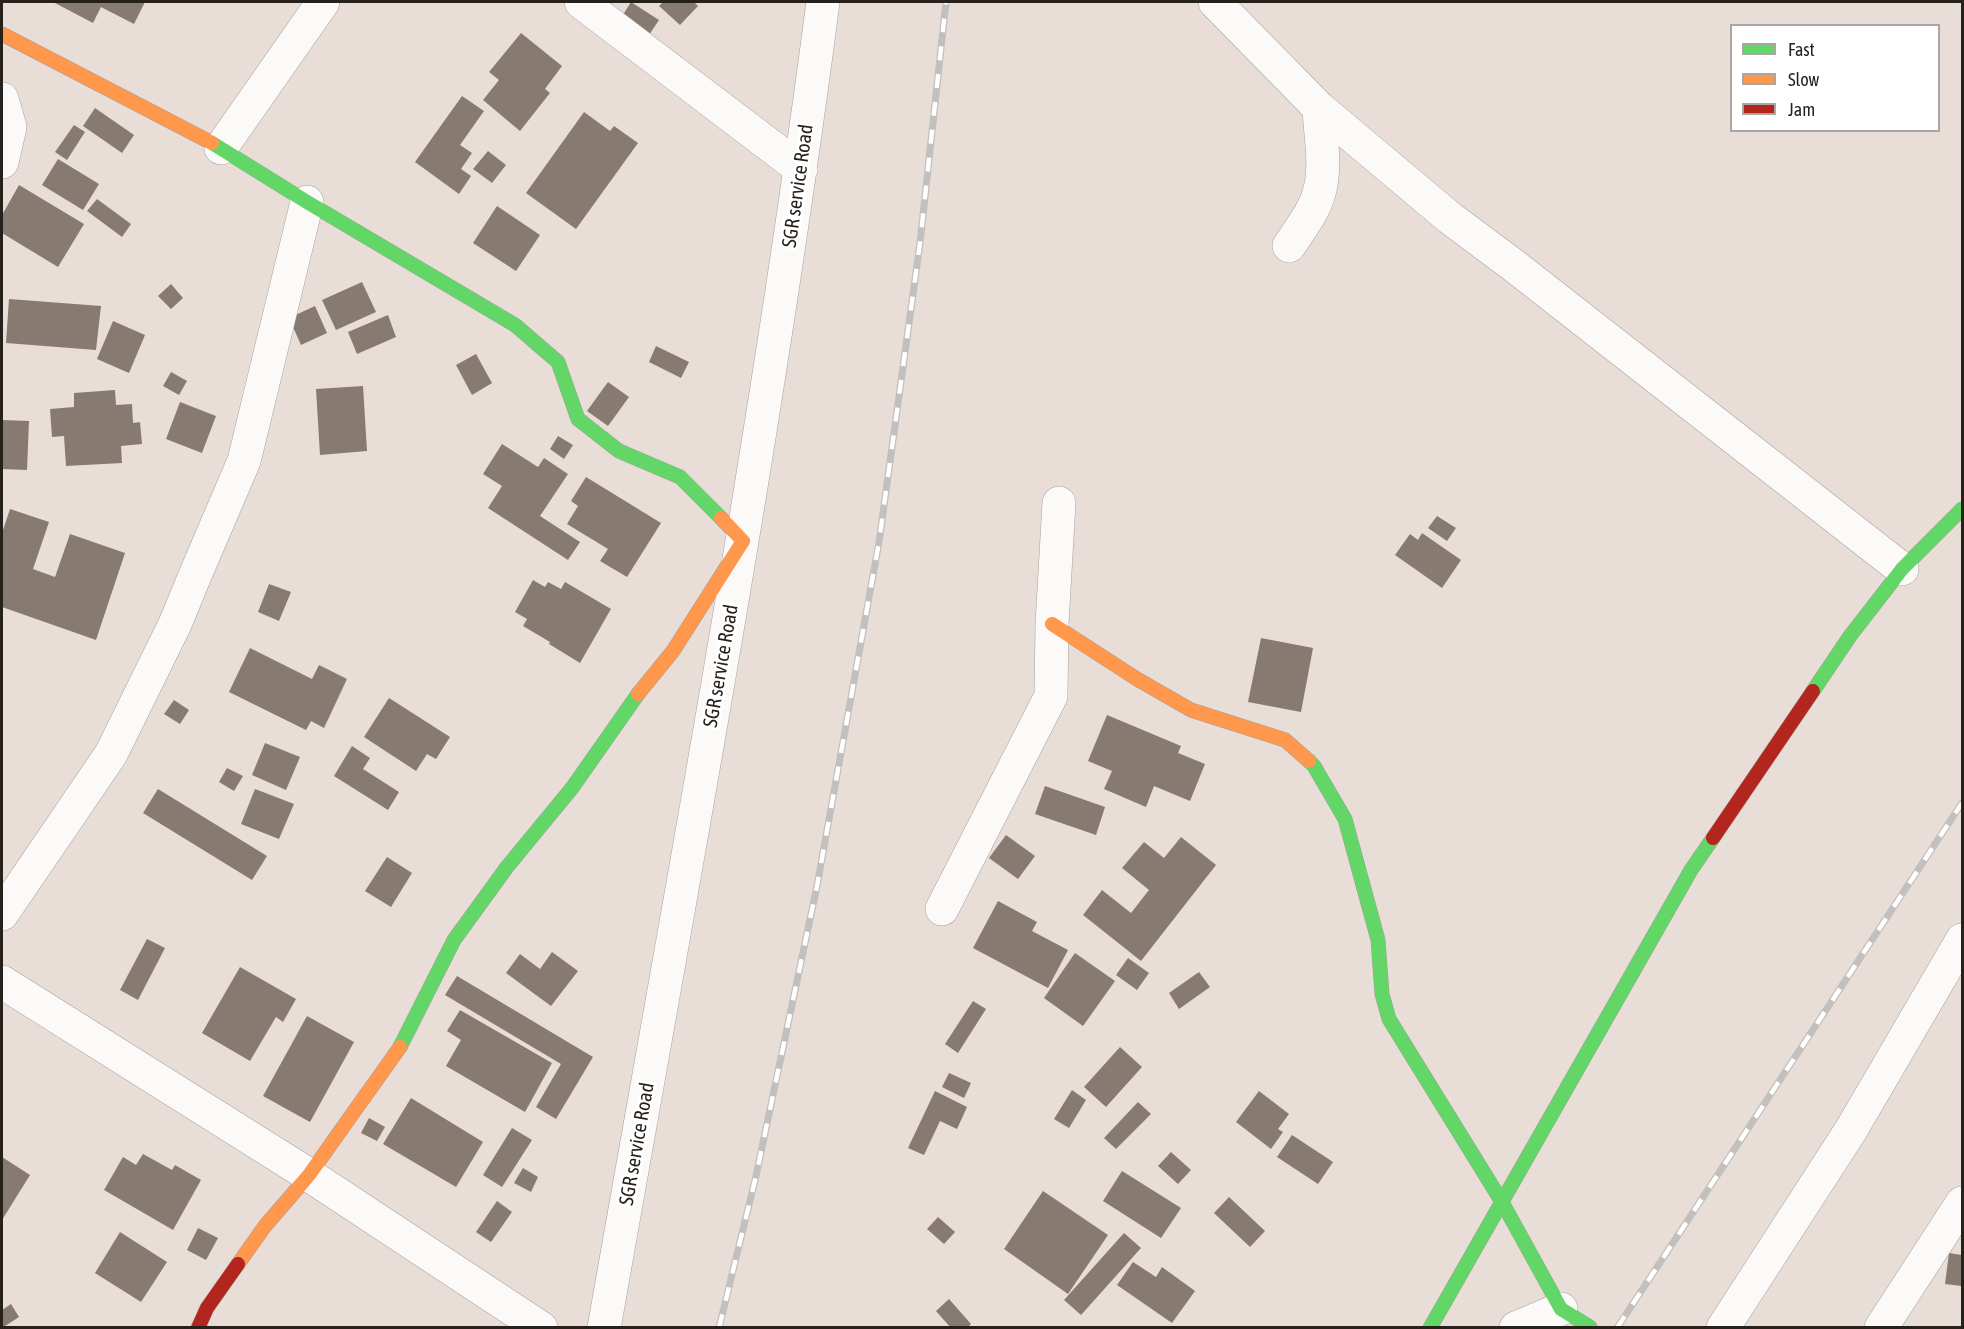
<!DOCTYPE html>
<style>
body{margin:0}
#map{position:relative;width:1964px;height:1329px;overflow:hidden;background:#e8ded7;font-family:"Asap Condensed",sans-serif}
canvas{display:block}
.frame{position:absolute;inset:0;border:3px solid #27211c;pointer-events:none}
.legend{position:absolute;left:1730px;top:24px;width:210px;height:108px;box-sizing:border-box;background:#fff;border:2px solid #a9a6a4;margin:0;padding:8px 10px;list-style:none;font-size:18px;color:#27211c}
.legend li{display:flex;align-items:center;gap:12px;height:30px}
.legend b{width:30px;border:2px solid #a9a6a4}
</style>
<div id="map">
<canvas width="1964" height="1329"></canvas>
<div class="frame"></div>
<ul class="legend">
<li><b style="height:8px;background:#63d668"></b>Fast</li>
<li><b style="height:8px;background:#ff974d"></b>Slow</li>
<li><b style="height:8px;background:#b3261e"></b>Jam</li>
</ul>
</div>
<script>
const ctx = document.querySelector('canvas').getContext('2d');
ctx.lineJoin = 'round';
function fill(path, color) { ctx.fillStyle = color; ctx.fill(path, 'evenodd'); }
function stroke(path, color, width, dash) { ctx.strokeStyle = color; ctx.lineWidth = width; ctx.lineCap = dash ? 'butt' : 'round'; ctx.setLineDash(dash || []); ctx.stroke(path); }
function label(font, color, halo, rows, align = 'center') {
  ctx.font = font + ' "Asap Condensed",sans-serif'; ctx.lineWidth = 6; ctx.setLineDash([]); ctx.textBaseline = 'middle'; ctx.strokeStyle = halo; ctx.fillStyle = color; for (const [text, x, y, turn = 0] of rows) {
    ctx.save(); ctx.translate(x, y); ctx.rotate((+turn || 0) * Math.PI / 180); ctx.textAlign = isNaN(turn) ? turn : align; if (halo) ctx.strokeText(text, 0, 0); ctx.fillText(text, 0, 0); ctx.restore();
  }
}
const building = new Path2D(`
 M53,2H145L134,24L101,7L93,23Z
 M631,2L659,20L649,35L621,18Z
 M663,2H694L698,6L680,25L659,6Z
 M521,33L562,66L545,89L550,93L520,131L483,100L499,80L489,72Z
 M462,96L484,111L460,145L472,153L461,169L471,176L459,194L415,162Z
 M95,108L134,135L122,153L83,126Z
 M584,112L610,131L614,126L638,143L576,229L526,193Z
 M74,125L85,132L67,160L55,152Z
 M488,151L506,165L492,183L473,169Z
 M58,159L99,184L83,210L42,185Z
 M19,185L84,224L58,267L2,233V215Z
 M97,199L131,224L122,237L87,211Z
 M497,206L540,235L516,271L473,243Z
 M362,282L376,312L336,330L322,300Z
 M171,284L183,298L171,309L158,296Z
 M9,299L101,306L96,350L6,343Z
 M315,306L327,333L301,345L289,318Z
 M388,315L396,337L357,354L348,332Z
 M113,321L145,335L129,373L97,359Z
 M656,346L689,362L681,378L649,362Z
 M476,354L492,383L472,395L456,365Z
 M171,372L187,381L179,395L163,386Z
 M608,382L629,397L608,426L587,411Z
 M363,386L367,451L320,455L316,389Z
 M115,390L116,405L132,404L133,423L140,422L142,444L121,446L122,463L66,466L64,436L52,437L50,409L74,407V393Z
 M180,402L216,416L202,453L166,439Z
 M2,420L29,421L27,470L2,469Z
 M558,436L573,445L564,459L550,449Z
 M502,444L538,467L544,458L568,474L540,516L580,542L568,560L488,508L502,486L483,474Z
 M586,477L661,523L627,577L600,561L608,549L567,524L578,506L571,501Z
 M10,509L49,522L33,569L55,577L70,534L125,553L96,640L2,607V533Z
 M1437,516L1456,528L1447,541L1428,528Z
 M1422,533L1461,560L1442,588L1395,555L1410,534L1418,540Z
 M533,580L545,587L548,582L561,589L565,582L611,609L580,663L549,644L550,642L523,626L527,619L515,612Z
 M269,584L291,592L279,621L258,612Z
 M1261,638L1313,648L1301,712L1248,702Z
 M250,648L312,679L319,665L347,679L324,728L311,721L306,730L229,692Z
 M389,698L450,737L436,759L427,754L416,771L364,737Z
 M174,700L189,710L180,724L164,714Z
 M1107,715L1181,746L1178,753L1205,764L1190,801L1154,786L1146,807L1104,789L1112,771L1088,761Z
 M265,743L300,757L286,790L252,775Z
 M352,746L370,758L363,769L399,792L388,810L334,776Z
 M227,768L243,776L234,791L219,782Z
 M1045,786L1105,807L1096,835L1035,814Z
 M158,789L267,856L252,880L143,813Z
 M255,789L294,804L279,839L241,824Z
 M1006,835L1035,856L1018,879L989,858Z
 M1181,837L1216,865L1141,961L1083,915L1102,890L1131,913L1149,890L1122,868L1144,842L1164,858Z
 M387,857L412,873L391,907L365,891Z
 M998,901L1037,922L1032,931L1068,950L1048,988L973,948Z
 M147,939L165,948L138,1000L120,990Z
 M552,952L578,971L551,1006L506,973L520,954L540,969Z
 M1075,953L1115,981L1083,1026L1044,998Z
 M1128,958L1149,973L1137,990L1116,975Z
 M240,967L296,999L283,1022L276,1017L250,1061L202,1033Z
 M1199,972L1210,987L1179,1009L1169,993Z
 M457,976L593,1057L556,1119L536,1107L561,1064L445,995Z
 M973,1001L986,1009L958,1053L945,1044Z
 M460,1010L552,1063L525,1112L446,1066L461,1040L447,1031Z
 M307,1016L354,1042L310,1122L263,1096Z
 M1120,1047L1142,1067L1106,1107L1084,1087Z
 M949,1073L971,1083L964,1098L942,1087Z
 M1072,1090L1086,1100L1069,1128L1054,1119Z
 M935,1091L967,1107L957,1129L940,1121L924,1155L908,1148Z
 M1259,1091L1289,1114L1278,1129L1283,1132L1271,1149L1236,1122Z
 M411,1098L483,1142L456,1187L383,1144Z
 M1138,1102L1151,1114L1116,1149L1104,1138Z
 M369,1118L385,1127L377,1141L361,1133Z
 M512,1128L532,1140L502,1187L483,1175Z
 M1292,1135L1333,1162L1318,1184L1277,1157Z
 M1171,1152L1191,1170L1178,1184L1158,1166Z
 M143,1154L172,1170L175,1165L201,1180L173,1230L104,1190L123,1157L136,1165Z
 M2,1157L30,1175L2,1220Z
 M523,1168L538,1177L531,1192L514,1183Z
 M1122,1171L1181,1208L1161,1238L1103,1201Z
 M1043,1191L1108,1235L1068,1294L1004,1249Z
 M1229,1197L1265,1231L1250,1247L1214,1213Z
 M497,1201L512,1212L491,1242L476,1232Z
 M938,1217L955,1232L944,1244L927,1229Z
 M198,1228L218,1238L206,1260L187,1250Z
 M120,1232L167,1262L141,1302L95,1273Z
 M1124,1233L1141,1248L1081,1315L1064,1300Z
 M1949,1253L1962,1255V1286L1945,1284Z
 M1133,1262L1156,1277L1162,1267L1195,1291L1172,1323L1117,1285Z
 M949,1299L971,1324L967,1328H951L936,1311Z
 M11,1304L19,1317L2,1328V1310Z`);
const street = new Path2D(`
 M581,2L801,169
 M1215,2L1319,108L1450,218L1513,265L1902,569
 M2,99L10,127L2,162
 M221,148L323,2
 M1289,246C1300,229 1314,212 1319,193C1327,166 1320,135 1319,108
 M942,909L1051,696L1052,624L1059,503
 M2,914L111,754L175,624L196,573L244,461L307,202
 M2,982L309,1175L541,1328
 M604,1328C682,886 765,446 823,2
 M1516,1328L1561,1309
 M1723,1328L1851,1130L1962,940
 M1881,1328L1962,1203`);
const fast = new Path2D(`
 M212,143L307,202L515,325L558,362L578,419L619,451L680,477L721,518
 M1813,691L1850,636L1902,569L1962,509
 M1309,761L1314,766L1345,819L1378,940L1382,994L1389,1019L1502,1202L1561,1309L1590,1327
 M400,1047L454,940L507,867L572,788L638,694
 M1430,1328L1691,870L1713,838`);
const slow = new Path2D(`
 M2,34L212,143
 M1052,624L1137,679L1191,710L1285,740L1309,761
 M638,694L673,651L743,541L721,518
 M238,1264L265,1226L309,1175L400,1047`);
const jam = new Path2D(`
 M1713,838L1813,691
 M198,1328L207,1308L238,1264`);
const rail = new Path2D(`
 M719,1328L756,1176L817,886L879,542L920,243L946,2
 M1617,1328L1962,803`);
const streetNames = [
 ["SGR service Road",798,186,-82],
 ["SGR service Road",721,666,-80],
 ["SGR service Road",637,1144,-80]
];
fill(building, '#867a71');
stroke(street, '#a7a09a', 34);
stroke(fast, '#a7a09a', 15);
stroke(slow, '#a7a09a', 15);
stroke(jam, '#a7a09a', 15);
stroke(street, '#fcfaf9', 33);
stroke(fast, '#63d668', 14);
stroke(slow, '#ff974d', 14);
stroke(jam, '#b3261e', 14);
stroke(rail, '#c2bfbe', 7);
stroke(rail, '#fff', 4.5, [14]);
label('20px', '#27211c', '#fff', streetNames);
</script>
